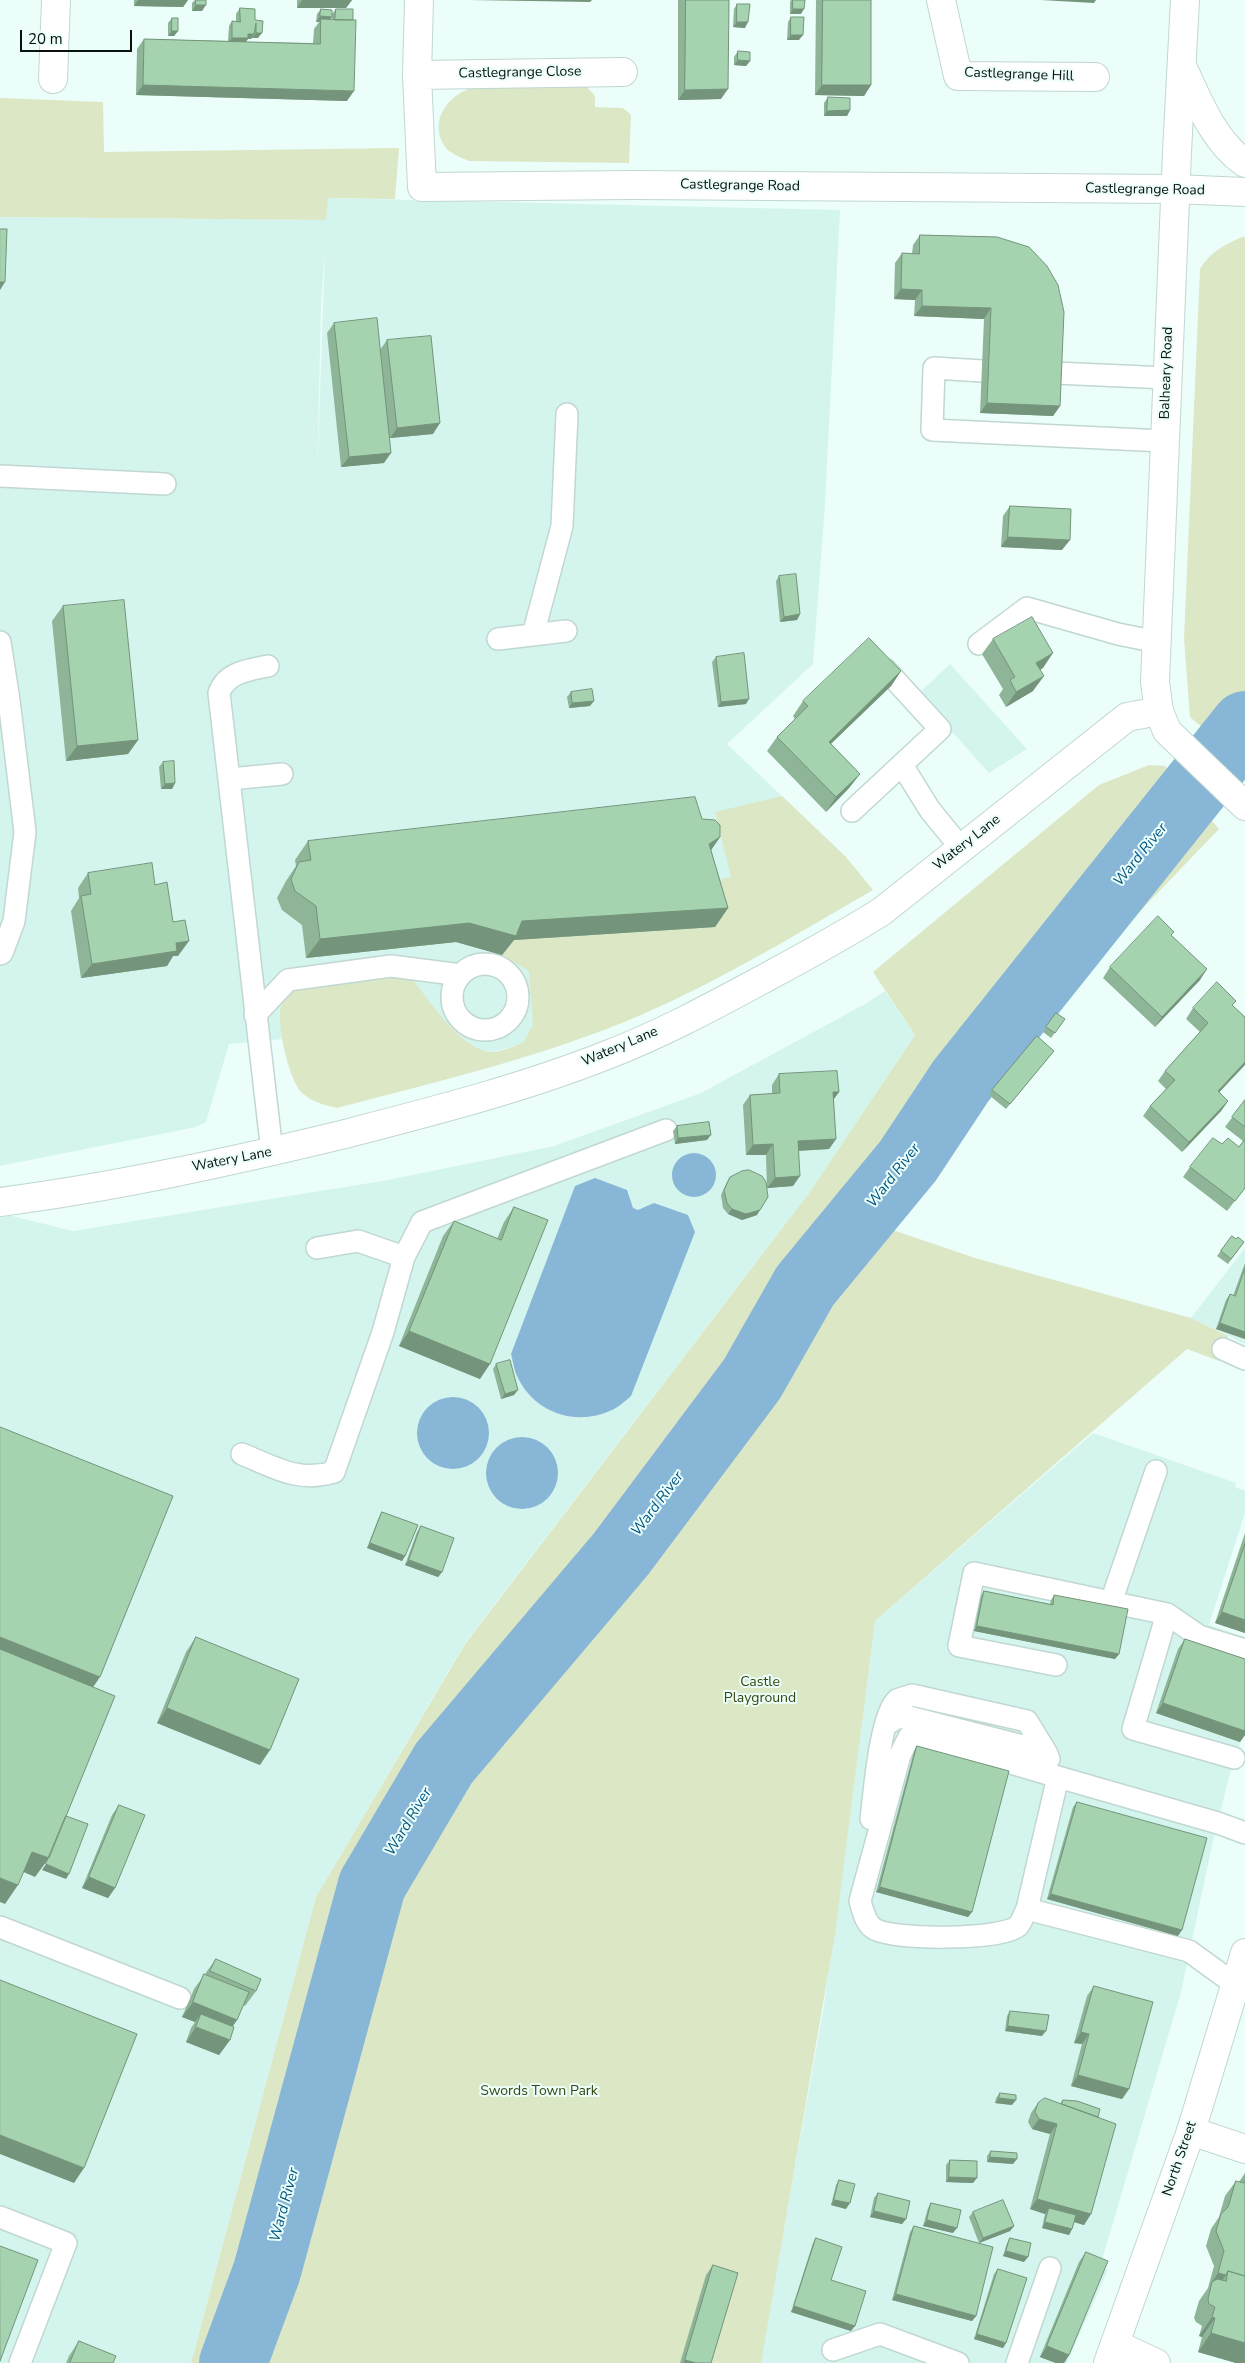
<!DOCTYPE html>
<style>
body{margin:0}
#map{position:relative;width:1245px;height:2363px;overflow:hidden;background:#ebfefa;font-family:"Nunito Sans",sans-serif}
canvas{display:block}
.scale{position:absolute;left:20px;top:30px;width:112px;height:22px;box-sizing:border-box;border:2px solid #09110f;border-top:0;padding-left:6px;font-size:15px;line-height:18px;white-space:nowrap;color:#09110f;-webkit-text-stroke:4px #ebfefa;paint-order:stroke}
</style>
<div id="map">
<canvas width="1245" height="2363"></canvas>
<div class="scale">20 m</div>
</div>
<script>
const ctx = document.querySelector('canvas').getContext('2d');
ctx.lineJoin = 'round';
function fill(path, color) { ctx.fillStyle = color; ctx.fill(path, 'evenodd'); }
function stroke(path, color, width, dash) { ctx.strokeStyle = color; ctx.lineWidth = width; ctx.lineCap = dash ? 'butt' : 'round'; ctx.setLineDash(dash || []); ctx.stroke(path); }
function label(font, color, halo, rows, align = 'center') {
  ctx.font = font + ' "Nunito Sans",sans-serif'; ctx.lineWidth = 4; ctx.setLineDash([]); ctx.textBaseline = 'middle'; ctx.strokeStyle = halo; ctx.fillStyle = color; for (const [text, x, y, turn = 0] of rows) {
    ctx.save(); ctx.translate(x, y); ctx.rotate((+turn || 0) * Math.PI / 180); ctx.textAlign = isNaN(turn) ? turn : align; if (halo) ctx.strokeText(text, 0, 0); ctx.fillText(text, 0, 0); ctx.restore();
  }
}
const built = new Path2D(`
 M327,198L840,210L825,505L813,664L727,744L846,857L553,1035L493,1052L283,1039L229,1044L206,1122L196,1127L0,1166V217L326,220ZM325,251L317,479L321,304Z
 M950,664L1027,749L989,773L918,694Z
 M885,991L915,1035L809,1193L465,1643L316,1897L191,2363H0V1213L73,1231L388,1180L554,1146L701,1093L865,1004Z
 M1245,1248V1344L1191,1318Z
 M1093,1433L1236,1483L1235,1487L1245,1491V1513L1209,1625L1245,1637V1728L1230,1773L1213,1841L1181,1992L1100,2267L1108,2270L1067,2363H760L824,2005L875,1621Z`);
const green = new Path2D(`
 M587,87L595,96V107L623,108L631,115L629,163L469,161C460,157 448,153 443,144C430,119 448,96 471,88Z
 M0,98L103,102L104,152L399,148L395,199L328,198L326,220L0,217Z
 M1242,237H1245V765L1190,717L1184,639L1200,269C1210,252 1224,245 1242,237Z
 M1149,765L1165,766L1219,829L1146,905L973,1100L884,1227L975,1258L1191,1318L1228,1336L1219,1361L1187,1349L875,1621L835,1934L761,2363H191L316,1897L465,1644L809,1193L915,1035L873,972L1099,785Z
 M782,796L846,857L873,890C797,934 721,980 641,1015C543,1057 439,1081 337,1108C324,1105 312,1102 302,1093C289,1081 276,1023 281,1007C282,1000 286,995 291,990L405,974L413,980C430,1001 463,1053 494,1052C503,1051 514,1046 523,1043L533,1025L529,971L502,955L508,940L715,927L702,883L731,877L715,812Z`);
const water = new Path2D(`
 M672 1175a22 22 0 1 1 44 0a22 22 0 1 1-44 0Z
 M595,1178L627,1190L633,1208L638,1210L654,1203L688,1215L695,1232L631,1396C625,1401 619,1407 612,1410C576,1427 534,1413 517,1376C514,1370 513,1361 511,1354L575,1186Z
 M417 1433a36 36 0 1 1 72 0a36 36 0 1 1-72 0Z
 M486 1473a36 36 0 1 1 72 0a36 36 0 1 1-72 0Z`);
const river = new Path2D(`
 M233,2363L267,2271L372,1885L444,1763L621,1554L752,1379L805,1286L908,1161L961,1081L1245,725`);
const lane = new Path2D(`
 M982,371L934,368L932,430L1164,441
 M1055,373L1167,378
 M0,476L165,484
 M533,635L562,526L567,414
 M498,639L566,631
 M0,642L9,700L25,832L14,921L2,953L0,954
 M979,644L1027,608L1118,634L1157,642
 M268,666C249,670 226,672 219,693L272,1152
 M902,765L930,810L961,848
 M230,779L282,774
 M852,811L940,729L886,670
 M452 997a33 33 0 1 1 66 0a33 33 0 1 1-66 0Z
 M255,1015L288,980L391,966L461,975
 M317,1248L358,1241L404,1257L422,1222L666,1130
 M1223,1349L1245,1359
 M242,1454C274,1467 298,1483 334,1472L383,1332L404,1257
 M1111,1602L1156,1471
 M1167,1614L1133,1729L1234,1758
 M1056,1665L959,1646L974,1573L1167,1614L1199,1636L1245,1650
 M886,1725L897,1718L909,1717L1046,1752L1049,1759
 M871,1819C874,1795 880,1715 897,1700C901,1698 908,1697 912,1695L1027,1721L1046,1752
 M1027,1909C1024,1914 1022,1922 1018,1926C1002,1940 890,1941 873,1928C865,1922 863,1911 860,1901L900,1755L909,1737H923L1058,1777
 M0,1927L180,1998
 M1236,1985L1189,1951L1027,1909L1058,1777L1218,1823L1245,1833
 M0,2217L66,2243L20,2363
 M833,2350L880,2334L958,2363
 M1017,2363L1050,2268`);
const street = new Path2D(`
 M419,0L417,75L422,187L633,185L1175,189
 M941,0L958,76L1095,77
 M417,75L623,72
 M53,79L56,0
 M1159,711L1167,731L1245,806
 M1191,2131L1245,2149
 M1115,2344L1156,2363`);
const secondary = new Path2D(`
 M1182,66C1198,100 1213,141 1245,163
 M1175,189L1245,192
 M0,1202C115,1187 229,1162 341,1135C430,1112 521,1089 607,1055C662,1034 715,1005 767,977C806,956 844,935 881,912L1127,717L1159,711L1155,682L1177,152L1185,0
 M1108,2363L1191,2131L1245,1953`);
const wall = new Path2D(`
 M134,0H188L183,7L134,6Z
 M195,0H206L202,11H192V3Z
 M297,0H352L346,8H297Z
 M678,0H729L721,99L678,100Z
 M791,0H793L801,14H790V2Z
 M816,0H871V85L864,96L815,95Z
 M737,4L745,28L733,27L734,9Z
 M240,8L255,20L258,38H252V37L251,39H248L246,42L313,43L314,29L319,22H316L317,14L321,9L332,17L330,19H332V14L336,9L347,101L136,95L137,49L144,39L228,41L229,26L232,21H236V14Z
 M791,17L799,40H787L788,22Z
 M172,18L178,31L174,36H168V23Z
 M738,51L750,61L746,66L734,65V57Z
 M828,97L850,110L847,116H824V103Z
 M920,235L997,237L1060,406L1053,416L980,413L984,319L914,316L915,300L894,299L895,263L902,253L912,254L913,245Z
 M334,323L380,350L387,340L433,434L390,438L384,463L341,467L327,333Z
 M1010,506L1062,550L1001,547L1003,516Z
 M779,576L800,614L797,620L780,622L776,581Z
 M63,606L138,740L128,754L66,761L52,621Z
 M993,639L1043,668L1040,670L1033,691L1006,707L999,695L1003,689L982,654Z
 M716,657L746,704L718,707L712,662Z
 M901,671L891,686L831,744L860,774L849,788L826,812L767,751L777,737L795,719L793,716L803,701Z
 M571,692L590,706L569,708L567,697Z
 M163,762L175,783L172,789H161L159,767Z
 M702,819L720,837L711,850L728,908L715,927L514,940L502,955L456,942L306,958L302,925L282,910L277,898L286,881L296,866L295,860L308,841Z
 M88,873L155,885L173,922L178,956H173L167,966L81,978L71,911L79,898L78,888Z
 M1172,936L1200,980L1155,1027L1103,978L1110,967Z
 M1232,1005L1219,1092L1228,1101L1221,1111L1182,1152L1143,1116L1150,1106L1166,1089L1158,1081L1165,1071L1200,1032L1186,1019L1193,1008Z
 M1056,1013L1065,1019L1051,1038L1043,1032Z
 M1054,1051L1006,1109L989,1095L992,1090Z
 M779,1074L839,1092L833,1100L836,1139L829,1149L799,1151L793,1186L767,1188L766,1155H746L743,1105L750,1095L772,1094V1085Z
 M1245,1100V1188L1227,1211L1183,1177L1190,1167L1222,1144L1239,1147L1243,1141L1225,1127Z
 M677,1126L707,1140L675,1144L673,1131Z
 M730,1177L757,1215L742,1220L728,1214L723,1208L721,1195L727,1182Z
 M514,1207L480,1379L399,1346L443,1236L454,1221L497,1239L504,1222Z
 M1232,1236L1236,1239L1244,1242L1228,1264L1217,1256Z
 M1245,1263V1339L1216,1329L1226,1300L1230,1294L1233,1296Z
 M496,1364L514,1395L501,1399L493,1369Z
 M382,1512L405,1556L402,1561L367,1548L379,1517Z
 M421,1526L442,1572L438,1577L405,1565L417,1532Z
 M1245,1533V1633L1215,1623Z
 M984,1591L1050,1604L1051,1600L1054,1595L1119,1654L1115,1659L974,1631L981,1596Z
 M196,1637L260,1765L157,1723L186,1652Z
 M1185,1639L1245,1659V1735L1240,1742L1156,1713L1178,1649Z
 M917,1746L972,1912L968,1917L876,1892L914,1751Z
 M1077,1802L1178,1936L1047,1899L1073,1807Z
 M119,1805L115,1888L108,1898L82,1888L112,1815Z
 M216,1959L256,1991L245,2006L243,2005L237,2020L233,2026L230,2040L219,2055L186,2042L191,2028L195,2022L182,2017L194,1989Z
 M1094,1986L1129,2089L1122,2099L1071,2086L1082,2044L1074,2043L1087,1996Z
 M1010,2011L1042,2036L1005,2031L1007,2016Z
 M1000,2093L1012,2105L995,2103L996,2098Z
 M1063,2100L1098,2117L1091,2214L1084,2225L1074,2222L1072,2229L1069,2235L1042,2228L1045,2214L1030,2209L1050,2134L1032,2129L1028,2122L1031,2113L1038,2103L1060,2104Z
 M991,2151L1013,2164L987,2162V2156Z
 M950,2160L973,2183L946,2182V2165Z
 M1245,2173V2363H1236L1198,2352L1202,2337L1199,2336L1202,2326L1196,2322L1194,2318L1199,2301L1208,2288L1214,2266L1206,2246L1211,2229L1219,2217L1225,2196L1236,2181L1239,2182Z
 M839,2180L846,2209L831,2205L836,2185Z
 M878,2193L906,2219L902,2224L870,2217L874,2198Z
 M931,2203L953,2233L923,2226L928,2208Z
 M973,2212L1014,2226L1010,2231L979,2243L969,2217Z
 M914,2226L976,2316L972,2321L892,2300L910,2232Z
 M816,2238L831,2280L851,2331L791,2312L813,2243Z
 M1010,2238L1024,2262L1003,2256L1007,2243Z
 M1086,2252L1069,2355L1064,2363H1056L1040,2357L1079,2262Z
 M713,2265L711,2363H680L706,2275Z
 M998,2269L1006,2343L1003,2348L974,2339L994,2274Z
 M79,2341L113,2363H66L69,2356Z`);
const shadedWall = new Path2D(`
 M138,0H188L183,7L134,6Z
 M302,0H352L346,8H297Z
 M470,0H592L590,2Z
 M1041,0H1096L1094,3Z
 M196,5H206L202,11H192Z
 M793,9H804L801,14H790Z
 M320,16L332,17L328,22L321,19L319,22H316Z
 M737,22H748L745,28L733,27Z
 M172,31H178L174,36H168Z
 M256,33H262L258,38H252Z
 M248,34H254L251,39H248L244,43H228L232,38Z
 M791,35H803L799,40H787Z
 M738,60L750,61L746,66L734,65Z
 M143,85L354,91L347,101L136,95Z
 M822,85H871L864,96L815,95Z
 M728,89L721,99L678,100L685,90Z
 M850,110L847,116H824L827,111Z
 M0,282H5L0,290Z
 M901,289L922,290L915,300L894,299Z
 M922,306L991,308L984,319L914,316Z
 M987,403L1060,406L1053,416L980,413Z
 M440,423L433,434L390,438L397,428Z
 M391,453L384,463L341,467L349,457Z
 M1008,537L1070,540L1062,550L1001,547Z
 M800,614L797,620L780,622L784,617Z
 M1053,653L1043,668L1026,678L1036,663Z
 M901,671L891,686L818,756L829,742Z
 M1044,676L1033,691L1006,707L1016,692Z
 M749,699L746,704L718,707L721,702Z
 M594,701L590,706L569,708L572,703Z
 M138,740L128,754L66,761L77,746Z
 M860,774L849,788L826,812L836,797Z
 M175,783L172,789H161L165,784Z
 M720,837L707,856L709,844Z
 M728,908L715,927L514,940L502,955L456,942L306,958L320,939L469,923L522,921Z
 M189,941L178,956H173L167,966L81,978L92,964L176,943Z
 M1207,969L1200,980L1155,1027L1162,1017Z
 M1245,1062V1065L1211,1101L1218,1091Z
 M833,1092H839L831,1103Z
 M1228,1101L1221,1111L1182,1152L1189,1142Z
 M711,1135L707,1140L675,1144L678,1138Z
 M836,1139L829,1149L791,1151L798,1141Z
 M773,1144L766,1155H746L753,1145Z
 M800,1176L793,1186L767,1188L775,1178Z
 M732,1209L760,1210L757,1215L742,1220L728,1214Z
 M1220,1323L1245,1332V1339L1216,1329Z
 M409,1331L490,1364L480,1379L399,1346Z
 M518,1390L514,1395L501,1399L505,1394Z
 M370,1543L405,1556L402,1561L367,1548Z
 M409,1560L442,1572L438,1577L405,1565Z
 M1222,1612L1245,1620V1633L1215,1623Z
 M977,1626L1119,1654L1115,1659L974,1631Z
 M0,1637L100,1677L87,1696L0,1661Z
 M1163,1703L1245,1731V1735L1240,1742L1156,1713Z
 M167,1708L270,1750L260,1765L157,1723Z
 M32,1852L49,1858L35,1877L19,1870Z
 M46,1864L69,1874L66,1879L42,1870Z
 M89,1877L115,1888L108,1898L82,1888Z
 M0,1878L18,1885L5,1904L0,1902Z
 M880,1887L972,1912L968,1917L876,1892Z
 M1051,1894L1182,1930L1178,1936L1047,1899Z
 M193,2002L237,2020L226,2035L201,2014L195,2022L182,2017Z
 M1008,2026L1046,2031L1042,2036L1005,2031Z
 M196,2027L230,2040L219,2055L186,2042Z
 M1081,2032L1089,2034L1082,2044L1074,2043Z
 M1078,2075L1129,2089L1122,2099L1071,2086Z
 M999,2098L1016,2100L1012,2105L995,2103Z
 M1039,2119L1057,2124L1050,2134L1032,2129Z
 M0,2135L84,2168L74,2183L0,2154Z
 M990,2157L1017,2159L1013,2164L987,2162Z
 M949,2177L977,2178L973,2183L946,2182Z
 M1037,2199L1091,2214L1084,2225L1047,2214L1049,2208L1045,2214L1030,2209Z
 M834,2200L850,2203L846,2209L831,2205Z
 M874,2211L906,2219L902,2224L870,2217Z
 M927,2220L957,2228L953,2233L923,2226Z
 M1045,2222L1072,2229L1069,2235L1042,2228Z
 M1014,2226L1010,2231L979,2243L983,2238Z
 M1006,2251L1028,2257L1024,2262L1003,2256Z
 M1218,2273L1226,2275L1215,2290L1212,2282L1208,2288Z
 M896,2294L976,2316L972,2321L892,2300Z
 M794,2306L855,2326L851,2331L791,2312Z
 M1212,2317L1215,2318L1202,2337L1199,2336Z
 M1211,2333L1245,2343V2363H1236L1198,2352Z
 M977,2334L1006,2343L1003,2348L974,2339Z
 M1047,2346L1069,2355L1064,2363H1056L1040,2357Z
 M685,2360L696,2363H683Z`);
const building = new Path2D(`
 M196,0H206V5H196Z
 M686,0H729L728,89L685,90Z
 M793,0H805L804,9H793Z
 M823,0H871V85H822Z
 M737,4H750L748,22H737Z
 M240,8L255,9V20L263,21L262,33H256V23L254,34H248V38H232V21L240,22Z
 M321,9L332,10V17L320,16Z
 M336,9H353V20H335Z
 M791,17H804L803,35H791Z
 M172,18H178V31H172Z
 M321,19L356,20L354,91L143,85L144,39L320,44Z
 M738,51L750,52V61L738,60Z
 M828,97L850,98V110L827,111Z
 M0,229H7L5,282H0Z
 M920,235L997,237L1029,247L1047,266L1058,285L1064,312L1060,406L987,403L991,308L922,306V290L901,289L902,253L919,254Z
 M377,318L391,453L349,457L334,323Z
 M431,336L440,423L397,428L387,340Z
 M1010,506L1071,509L1070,540L1008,537Z
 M796,574L800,614L784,617L779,576Z
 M124,600L138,740L77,746L63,606Z
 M1032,617L1053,653L1036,663L1044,676L1016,692L1010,680L1015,677L993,639Z
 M869,638L901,671L829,742L860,774L836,797L777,737L808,706L803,701Z
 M744,653L749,699L721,702L716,657Z
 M592,689L594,701L572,703L571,692Z
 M174,761L175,783L165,784L163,762Z
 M695,797L702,819L715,820L720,825V837L709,844L728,908L522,921L516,936L469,923L320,939L316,906L295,891L291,879L299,862L311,860L308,841Z
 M152,863L155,885L167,882L173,922L185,920L189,941L176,943L177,951L92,964L81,896L91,894L88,873Z
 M1158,916L1174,932L1171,935L1207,969L1162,1017L1110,967Z
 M1217,982L1236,1001L1232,1005L1245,1017V1062L1218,1091L1228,1101L1189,1142L1150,1106L1175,1080L1165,1071L1208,1023L1193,1008Z
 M1056,1013L1065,1019L1055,1033L1046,1027Z
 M1037,1036L1054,1051L1010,1104L992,1090Z
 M837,1071L839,1092H833L836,1139L798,1141L800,1176L775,1178L773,1144L753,1145L750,1095L780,1093L779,1074Z
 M1245,1100V1127L1232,1117Z
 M709,1122L711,1135L678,1138L677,1126Z
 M1213,1138L1222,1144L1228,1138L1239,1147L1245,1139V1188L1235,1201L1190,1167Z
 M749,1170L762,1176L766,1182L768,1197L760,1210L746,1214L732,1209L727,1203L724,1190L730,1177L742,1171Z
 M514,1207L548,1220L490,1364L409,1331L454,1221L501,1240Z
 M1232,1236L1236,1239L1238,1237L1244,1242L1231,1259L1221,1251Z
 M1245,1268V1332L1220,1323L1230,1294L1235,1296Z
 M510,1360L518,1390L505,1394L496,1364Z
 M0,1427L173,1496L100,1677L0,1637Z
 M382,1512L418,1525L405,1556L370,1543Z
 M421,1526L454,1538L442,1572L409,1560Z
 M1245,1544V1620L1222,1612Z
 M984,1591L1053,1605L1054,1595L1128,1609L1119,1654L977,1626Z
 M196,1637L299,1679L270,1750L167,1708Z
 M1185,1639L1245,1659V1731L1163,1703Z
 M0,1649L115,1696L49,1858L32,1852L18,1885L0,1878Z
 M917,1746L1009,1771L972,1912L880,1887Z
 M1077,1802L1207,1838L1182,1930L1051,1894Z
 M119,1805L145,1815L115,1888L89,1877Z
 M66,1816L88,1824L69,1874L46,1864Z
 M216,1959L261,1979L256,1991L210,1971Z
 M204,1974L249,1992L237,2020L193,2002Z
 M0,1980L137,2034L84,2168L0,2135Z
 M1094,1986L1153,2002L1129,2089L1078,2075L1089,2034L1081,2032Z
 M1010,2011L1049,2015L1046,2031L1008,2026Z
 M201,2014L234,2027L230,2040L196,2027Z
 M1000,2093L1016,2095V2100L999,2098Z
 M1045,2098L1116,2124L1091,2214L1037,2199L1057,2124L1039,2119L1035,2112L1038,2103Z
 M1063,2100L1077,2101L1100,2109L1098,2117L1062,2104Z
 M991,2151L1017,2153V2159L990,2157Z
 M950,2160L977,2161V2178L949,2177Z
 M839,2180L855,2184L850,2203L834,2200Z
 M1236,2181L1244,2183L1245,2181V2276L1228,2271L1226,2275L1218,2273L1224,2251L1216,2231L1221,2214L1228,2207Z
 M878,2193L910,2201L906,2219L874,2211Z
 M1003,2200L1014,2226L983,2238L973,2212Z
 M931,2203L961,2210L957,2228L927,2220Z
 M1049,2208L1076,2215L1072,2229L1045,2222Z
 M914,2226L993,2247L976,2316L896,2294Z
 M816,2238L842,2247L831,2280L866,2291L855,2326L794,2306Z
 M1010,2238L1031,2243L1028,2257L1006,2251Z
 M0,2246L38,2260L0,2361Z
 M1086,2252L1108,2261L1069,2355L1047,2346Z
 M713,2265L738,2273L711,2363H696L685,2360Z
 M998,2269L1027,2278L1006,2343L977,2334Z
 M1228,2271L1245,2276V2343L1211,2333L1215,2318L1212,2317L1215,2307L1209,2304L1208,2299L1212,2282L1217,2279L1226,2281Z
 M79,2341L116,2356L113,2363H70Z`);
const streetNames = [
 ["Castlegrange Close",520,73,-1],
 ["Castlegrange Hill",1019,75,2],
 ["Castlegrange Road",740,186,1],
 ["Castlegrange Road",1145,190,1],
 ["Balheary Road",1167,373,-88],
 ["Watery Lane",967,843,-38],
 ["Watery Lane",620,1047,-23],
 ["Watery Lane",232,1160,-11],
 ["North Street",1180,2159,-71]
];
const parkNames = [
 ["Castle",760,1683],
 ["Playground",760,1699],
 ["Swords Town Park",539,2092]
];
const waterNames = [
 ["Ward River",1141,855,-51],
 ["Ward River",894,1176,-52],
 ["Ward River",658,1504,-53],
 ["Ward River",409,1822,-59],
 ["Ward River",285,2205,-75]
];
fill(built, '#d4f5ee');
fill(green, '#dce7c6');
fill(water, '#88b6d7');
stroke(river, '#88b6d7', 68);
stroke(lane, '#c0d7d2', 24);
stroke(street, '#c0d7d2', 30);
stroke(secondary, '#c0d7d2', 30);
stroke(lane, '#fff', 21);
stroke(street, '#fff', 28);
stroke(secondary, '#fff', 28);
fill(wall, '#8eb597');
fill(shadedWall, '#74947b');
fill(building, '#a5d3b0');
stroke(building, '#74947b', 1);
label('14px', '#09110f', '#ebfefa', streetNames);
label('14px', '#37450e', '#ebfefa', parkNames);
label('italic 15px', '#035681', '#ebfefa', waterNames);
</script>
